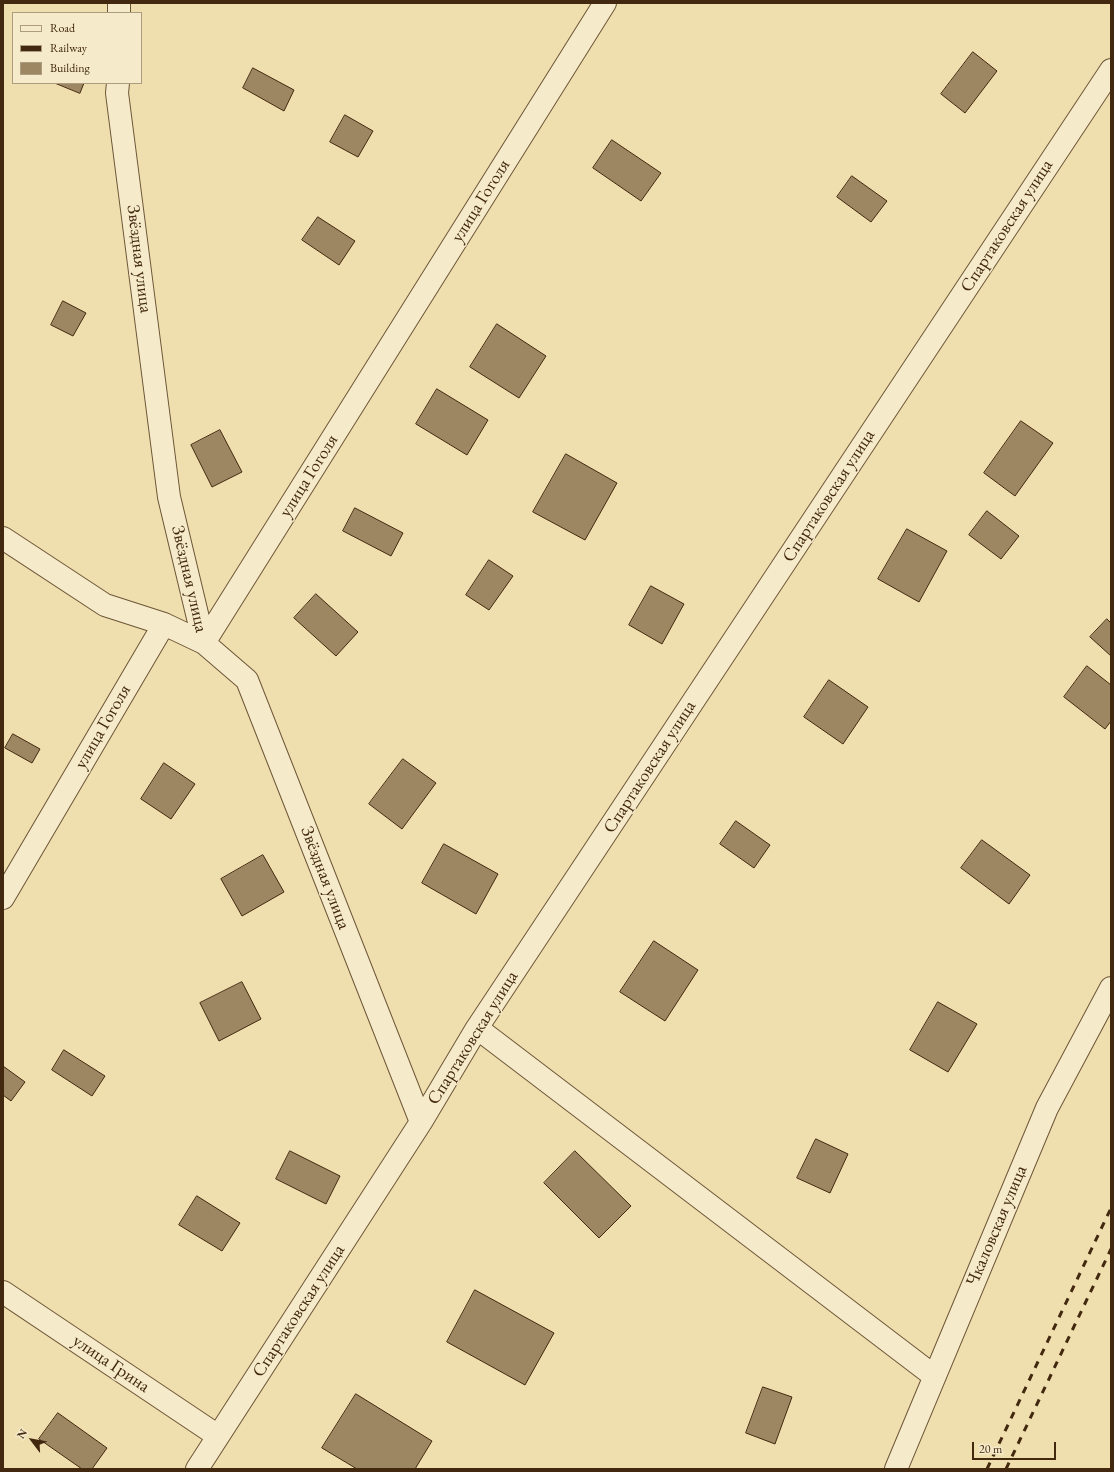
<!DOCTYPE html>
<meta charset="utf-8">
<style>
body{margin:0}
#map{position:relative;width:1114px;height:1472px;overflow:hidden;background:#efdeae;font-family:"EB Garamond",serif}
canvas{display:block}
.frame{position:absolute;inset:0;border:4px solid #42280f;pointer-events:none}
.legend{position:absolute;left:12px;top:12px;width:130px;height:72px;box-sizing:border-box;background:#f5eaca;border:1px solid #ad9c7f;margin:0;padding:5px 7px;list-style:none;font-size:12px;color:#42280f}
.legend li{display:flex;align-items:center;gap:8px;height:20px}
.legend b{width:20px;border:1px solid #ad9c7f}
.north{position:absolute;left:12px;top:1420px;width:40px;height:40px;-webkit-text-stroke:3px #f5eaca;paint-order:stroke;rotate:302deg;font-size:11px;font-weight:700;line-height:16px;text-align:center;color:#42280f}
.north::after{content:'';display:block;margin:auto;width:14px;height:18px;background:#42280f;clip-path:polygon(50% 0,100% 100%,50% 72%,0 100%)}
.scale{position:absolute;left:972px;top:1442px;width:84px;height:18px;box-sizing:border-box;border:2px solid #42280f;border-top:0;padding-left:5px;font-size:12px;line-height:14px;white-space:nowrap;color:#42280f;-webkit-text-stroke:3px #f5eaca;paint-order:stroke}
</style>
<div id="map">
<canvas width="1114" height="1472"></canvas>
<div class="frame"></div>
<ul class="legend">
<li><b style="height:5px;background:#f5eaca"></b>Road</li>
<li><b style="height:5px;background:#42280f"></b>Railway</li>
<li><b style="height:11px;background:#9c8762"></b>Building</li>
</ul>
<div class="north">N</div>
<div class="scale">20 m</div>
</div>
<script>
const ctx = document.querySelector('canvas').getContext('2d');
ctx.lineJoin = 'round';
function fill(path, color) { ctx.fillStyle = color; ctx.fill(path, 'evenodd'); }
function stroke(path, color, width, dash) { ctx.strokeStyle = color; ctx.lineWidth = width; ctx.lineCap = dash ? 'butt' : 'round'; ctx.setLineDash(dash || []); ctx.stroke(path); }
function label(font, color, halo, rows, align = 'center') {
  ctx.font = font + ' "EB Garamond",serif'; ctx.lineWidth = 3; ctx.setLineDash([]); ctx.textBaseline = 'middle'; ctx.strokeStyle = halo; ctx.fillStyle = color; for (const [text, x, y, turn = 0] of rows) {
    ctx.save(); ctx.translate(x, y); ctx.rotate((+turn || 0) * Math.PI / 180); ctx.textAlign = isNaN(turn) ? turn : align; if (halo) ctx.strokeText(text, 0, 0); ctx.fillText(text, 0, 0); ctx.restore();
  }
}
const building = new Path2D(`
 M973,52L997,71L965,113L941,94Z
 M253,68L294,90L284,111L243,88Z
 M55,83H84L80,93Z
 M345,115L373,131L358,157L330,142Z
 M612,140L661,173L641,201L593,168Z
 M852,176L887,201L871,222L837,197Z
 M318,217L355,241L339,265L302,240Z
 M63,301L86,313L73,336L51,325Z
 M497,324L546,356L519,398L470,367Z
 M437,389L488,420L467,455L416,424Z
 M1021,421L1053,443L1015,496L984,473Z
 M220,430L242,472L212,487L191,445Z
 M566,454L617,483L585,540L533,512Z
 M355,508L403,533L391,556L343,531Z
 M987,511L1019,536L1001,559L969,535Z
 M907,529L947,551L919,602L878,579Z
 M489,560L513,576L489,610L466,595Z
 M651,586L684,604L662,644L629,625Z
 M316,594L358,632L336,656L294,618Z
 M1107,619L1111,623V656L1090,637Z
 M1087,666L1111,685V721L1105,729L1064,697Z
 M829,680L868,707L843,744L804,717Z
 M13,734L40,749L32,763L5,748Z
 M403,759L436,783L402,829L369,804Z
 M164,763L195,784L171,819L141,799Z
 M736,821L770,845L754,868L720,844Z
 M982,840L1030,875L1009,904L961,868Z
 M444,844L498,874L476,914L422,883Z
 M263,855L284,892L242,916L221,879Z
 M654,941L698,970L665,1021L620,992Z
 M242,982L261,1019L219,1041L200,1003Z
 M938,1002L977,1024L948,1072L910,1050Z
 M64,1050L105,1076L92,1096L52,1070Z
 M3,1066L25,1082L11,1101L3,1095Z
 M816,1139L848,1154L830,1193L797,1178Z
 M290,1151L340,1176L326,1204L276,1179Z
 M575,1151L631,1206L599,1238L544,1183Z
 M197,1196L240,1223L222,1251L179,1225Z
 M475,1290L554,1333L525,1385L447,1342Z
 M763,1387L792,1397L775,1444L746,1433Z
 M356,1394L432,1441L415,1469H357L322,1448Z
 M58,1413L107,1448L92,1469H82L39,1439Z`);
const street = new Path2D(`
 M119,13V3
 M118,83L117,93L169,497L204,643L247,680L421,1122
 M3,538L105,605L164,624
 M3,898L164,624L204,643L605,3
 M477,1028L934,1376
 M3,1292L218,1436
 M197,1469L421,1122L477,1028L1111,70
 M896,1469L1047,1108L1111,988`);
const rail = new Path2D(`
 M987,1469L1111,1208
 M1006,1469L1111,1249`);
const streetNames = [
 ["улица Гоголя",481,201,-58],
 ["Спартаковская улица",1007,226,-57],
 ["Звёздная улица",139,259,83],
 ["улица Гоголя",309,476,-58],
 ["Спартаковская улица",829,496,-57],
 ["Звёздная улица",189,579,77],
 ["улица Гоголя",103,727,-60],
 ["Спартаковская улица",650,767,-57],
 ["Звёздная улица",325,878,69],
 ["Спартаковская улица",473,1038,-58],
 ["Чкаловская улица",997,1226,-67],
 ["Спартаковская улица",299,1311,-57],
 ["улица Грина",111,1364,34]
];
fill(building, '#9c8762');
stroke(building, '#42280f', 1);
stroke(street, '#6d5637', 24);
stroke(street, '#f5eaca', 22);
stroke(rail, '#42280f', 3, [7, 7]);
label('18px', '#42280f', '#f5eaca', streetNames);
</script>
